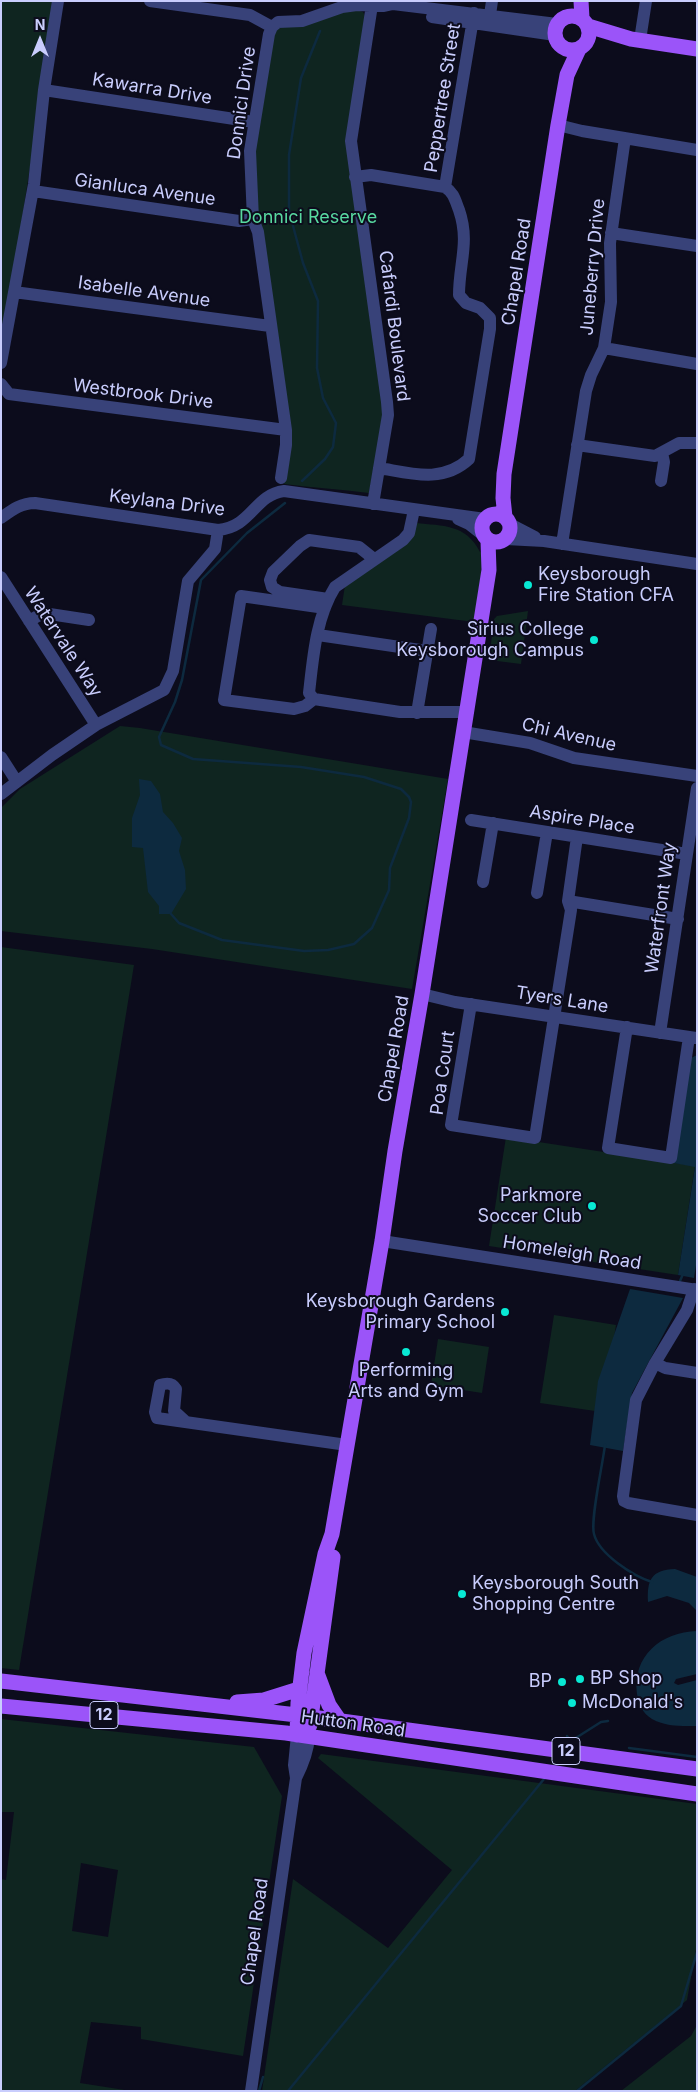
<!DOCTYPE html>
<style>
body{margin:0}
#map{position:relative;width:698px;height:2092px;overflow:hidden;background:#0c0c1c;font-family:Inter,sans-serif}
canvas{display:block}
.frame{position:absolute;inset:0;border:2px solid #c9cdfd;pointer-events:none}
.north{position:absolute;left:15px;top:15px;width:50px;height:50px;-webkit-text-stroke:4px #0c0c1c;paint-order:stroke;rotate:0deg;font-size:14px;font-weight:700;line-height:20px;text-align:center;color:#c9cdfd}
.north::after{content:'';display:block;margin:auto;width:18px;height:22px;background:#c9cdfd;clip-path:polygon(50% 0,100% 100%,50% 72%,0 100%)}
</style>
<div id="map">
<canvas width="698" height="2092"></canvas>
<div class="frame"></div>
<div class="north">N</div>
</div>
<script>
const ctx = document.querySelector('canvas').getContext('2d');
ctx.lineJoin = 'round';
function fill(path, color) { ctx.fillStyle = color; ctx.fill(path, 'evenodd'); }
function stroke(path, color, width, dash) { ctx.strokeStyle = color; ctx.lineWidth = width; ctx.lineCap = dash ? 'butt' : 'round'; ctx.setLineDash(dash || []); ctx.stroke(path); }
function label(font, color, halo, rows, align = 'center') {
  ctx.font = font + ' Inter,sans-serif'; ctx.lineWidth = 4; ctx.setLineDash([]); ctx.textBaseline = 'middle'; ctx.strokeStyle = halo; ctx.fillStyle = color; for (const [text, x, y, turn = 0] of rows) {
    ctx.save(); ctx.translate(x, y); ctx.rotate((+turn || 0) * Math.PI / 180); ctx.textAlign = isNaN(turn) ? turn : align; if (halo) ctx.strokeText(text, 0, 0); ctx.fillText(text, 0, 0); ctx.restore();
  }
}
const green = new Path2D(`
 M1,1H56L1,353Z
 M354,9L363,12L366,18L348,144L384,412L369,493C340,489 313,488 284,484L290,439L256,218L253,164L272,37L278,28Z
 M416,523C443,526 466,524 480,552L484,554L474,622L342,605L345,585Z
 M528,611L521,664L489,660L494,619L497,616Z
 M120,726L140,728L448,779L412,989L152,949L1,931V808L20,789Z
 M1,947L134,965L19,1670L1,1668Z
 M506,1137L695,1166L678,1275L489,1246Z
 M554,1315L616,1325L602,1412L540,1403Z
 M438,1339L489,1347L482,1393L431,1385Z
 M1,1719L254,1747L282,1796L243,2056L141,2039V2027L91,2022L80,2083L131,2091H1V1879L6,1880L14,1812H1ZM81,1863L118,1870L108,1937L72,1931Z
 M321,1754L697,1804V1944L687,2000L575,2091H262L293,1879L388,1948L452,1870L318,1758Z
 M697,2025V2091H621L691,2036Z`);
const water = new Path2D(`
 M139,779L151,781L160,794L163,812L173,823L182,838L179,851L185,870L186,889L171,914H159V906L148,892L143,848L132,847V818L140,795Z
 M697,1055V1259L694,1278L678,1275L695,1167L674,1163L691,1058Z
 M630,1289L683,1298L632,1393L623,1451L590,1445L598,1381Z
 M675,1569L697,1577V1611L689,1603L667,1596L648,1602C647,1580 651,1570 675,1569Z
 M697,1631V1674L676,1679L674,1683L678,1685L697,1680V1726C681,1726 667,1727 652,1719C642,1713 639,1704 637,1694C632,1656 661,1632 697,1631Z`);
const stream = new Path2D(`
 M302,481L325,459L333,447L336,423L323,398L317,368L318,301L303,263L289,211V155L301,78L320,31
 M171,914L179,923L222,940L304,951L328,950L354,944L372,928L389,890L390,868L409,818L411,802L409,797L401,789L364,777L301,767L193,759L161,745L159,737L175,702L182,680L201,580L247,533L285,503
 M680,1281L683,1274
 M605,1445C603,1463 590,1520 594,1534C599,1554 633,1576 652,1582
 M567,1736L571,1741L601,1722L608,1721
 M629,1748L697,1757
 M259,2091L263,2077
 M288,2091L544,1779
 M577,2091L681,2006L697,1952`);
const minor = new Path2D(`
 M150,1L250,15L272,27
 M372,5L351,141L387,402L388,415L373,504
 M490,15L492,1
 M432,17L555,35
 M640,40L646,1
 M44,90L254,122
 M558,125L582,131L697,150
 M355,177L371,175L445,187C454,193 455,200 459,210C470,242 459,263 459,295L466,303L480,308L490,318V329L469,459C442,484 410,473 379,468
 M445,187L474,13
 M33,191L239,221L253,219
 M611,233L697,246
 M14,292L270,326
 M604,348L697,364
 M1,363L34,184L44,90L58,1
 M1,384L9,394L286,430
 M577,445L655,456L679,443H697
 M281,478L286,445V430L258,232L253,219L250,151L269,34L272,27L278,22L302,21L342,7L357,5L384,6L393,4L557,24
 M661,481L664,462L662,453
 M414,510L409,533L403,540L335,587C316,617 313,658 309,693L314,699L400,712H466
 M1,518C12,510 21,503 35,503L218,530C252,527 254,495 284,491L485,519
 M458,519L469,524L483,535
 M510,524L535,537
 M506,539L544,541L697,564
 M562,544L586,391L591,375L604,348L611,302L610,243L625,138
 M1,577L96,725
 M328,599L280,592L272,587L270,580L273,572L300,546L309,540L359,547L374,559
 M29,621L43,613L89,620
 M318,635L427,651
 M314,699L305,706L294,709L224,700L241,596L325,608
 M417,713L431,629
 M463,732L530,743L574,758L697,776
 M1,757L17,782
 M1,794L52,755L96,725L164,690L173,671L188,581L215,549L218,530
 M471,820L687,854
 M483,882L493,823
 M537,893L547,832
 M568,901L678,919
 M422,994L455,1002L696,1038
 M471,1004L451,1125L535,1138L571,910L568,901L577,837
 M627,1027L608,1148L671,1158L689,1037
 M660,1033L697,788
 M382,1241L697,1290
 M694,1289L687,1310L655,1363L636,1400L623,1496L624,1501L628,1503L697,1515
 M655,1363L665,1368L697,1373
 M186,1422L174,1411L176,1389C172,1382 166,1383 160,1385L155,1412L157,1418L347,1445
 M296,1778L294,1765L297,1735
 M251,2091L296,1778C303,1764 308,1752 309,1737`);
const major = new Path2D(`
 M581,1L582,18
 M555 33a17 17 0 1 1 34 0a17 17 0 1 1-34 0Z
 M588,26L631,39L697,49
 M482 528a14 14 0 1 1 28 0a14 14 0 1 1-28 0Z
 M505,517L503,498L504,474L558,125L567,75L579,49
 M317,1673L329,1705L340,1721
 M1,1681L297,1715L697,1769
 M237,1702L264,1700L299,1689
 M1,1706L286,1733L697,1794
 M310,1725L333,1557
 M297,1735L298,1703L304,1653L325,1554L332,1534L382,1241L395,1151L422,994L489,570L488,541`);
const markers = [
 [528,585,5,"#08e9d4"],
 [594,640,5,"#08e9d4"],
 [592,1206,5,"#08e9d4"],
 [505,1312,5,"#08e9d4"],
 [406,1352,5,"#08e9d4"],
 [462,1594,5,"#08e9d4"],
 [580,1679,5,"#08e9d4"],
 [562,1682,5,"#08e9d4"],
 [572,1703,5,"#08e9d4"]
];
const shields = [
 [104,1715,28],
 [566,1751,28]
];
const shieldNames = [
 ["12",104,1715],
 ["12",566,1751]
];
const streetNames = [
 ["Kawarra Drive",152,89,9],
 ["Peppertree Street",443,98,-81],
 ["Donnici Drive",242,103,-82],
 ["Gianluca Avenue",145,190,8],
 ["Juneberry Drive",593,267,-85],
 ["Chapel Road",517,272,-81],
 ["Isabelle Avenue",144,292,8],
 ["Cafardi Boulevard",394,326,83],
 ["Westbrook Drive",143,394,7],
 ["Keylana Drive",167,503,7],
 ["Watervale Way",63,642,57],
 ["Chi Avenue",569,735,13],
 ["Aspire Place",582,820,9],
 ["Waterfront Way",661,908,-82],
 ["Tyers Lane",562,1000,9],
 ["Chapel Road",394,1049,-80],
 ["Poa Court",443,1073,-82],
 ["Homeleigh Road",572,1253,9],
 ["Hutton Road",353,1724,8],
 ["Chapel Road",255,1932,-82]
];
const parkNames = [
 ["Donnici Reserve",308,218]
];
const poiNames = [
 ["Keysborough",538,575],
 ["Fire Station CFA",538,596],
 ["Sirius College",584,630,"right"],
 ["Keysborough Campus",584,651,"right"],
 ["Parkmore",582,1196,"right"],
 ["Soccer Club",582,1217,"right"],
 ["Keysborough Gardens",495,1302,"right"],
 ["Primary School",495,1323,"right"],
 ["Performing",406,1371,"center"],
 ["Arts and Gym",406,1392,"center"],
 ["Keysborough South",472,1584],
 ["Shopping Centre",472,1605],
 ["BP Shop",590,1679],
 ["BP",552,1682,"right"],
 ["McDonald's",582,1703]
];
fill(green, '#0f2520');
fill(water, '#0d2a3f');
stroke(stream, '#0d2a3f', 2.5);
stroke(minor, '#384279', 12);
stroke(major, '#9b54f9', 15);
for (const [x, y, r, color] of markers) { const dot = new Path2D(); dot.arc(x, y, r, 0, 2 * Math.PI); ctx.fillStyle = color; ctx.fill(dot); stroke(dot, '#0c0c1c', 2); }
for (const [x, y, w] of shields) { const box = new Path2D(); box.roundRect(x - w / 2, y - 13.5, w, 27, 4); ctx.fillStyle = '#0c0c1c'; ctx.fill(box); stroke(box, '#c9cdfd', 1); }
label('bold 16px', '#c9cdfd', null, shieldNames);
label('18px', '#c9cdfd', '#0c0c1c', streetNames);
label('18px', '#58d9a0', '#0c0c1c', parkNames);
label('18px', '#c9cdfd', '#0c0c1c', poiNames, 'left');
</script>
